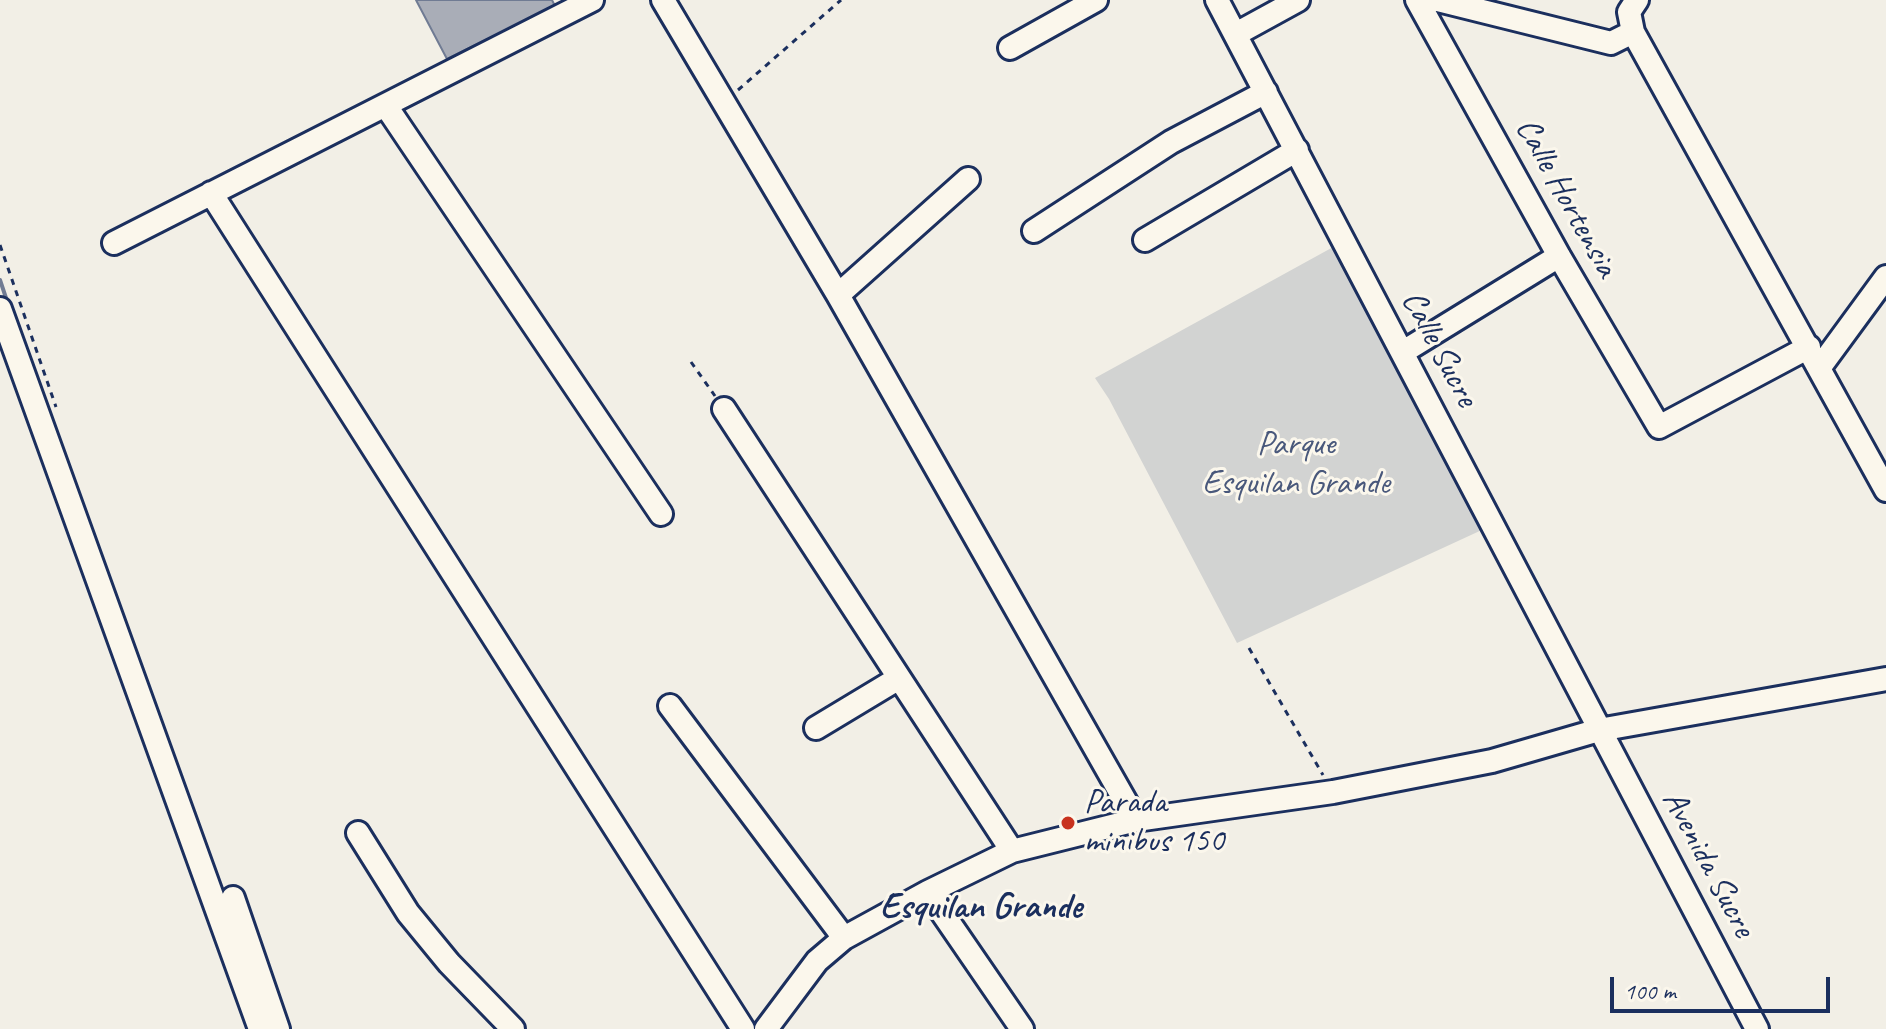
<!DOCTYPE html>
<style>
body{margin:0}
#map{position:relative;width:1886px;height:1029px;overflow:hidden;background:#f2efe6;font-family:Caveat,sans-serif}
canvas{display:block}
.scale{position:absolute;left:1610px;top:977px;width:220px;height:36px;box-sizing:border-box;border:4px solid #1b2f5e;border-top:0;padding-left:10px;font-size:24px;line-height:28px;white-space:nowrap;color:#1b2f5e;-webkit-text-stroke:6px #fbf7ec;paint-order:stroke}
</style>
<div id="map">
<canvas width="1886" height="1029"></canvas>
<div class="scale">100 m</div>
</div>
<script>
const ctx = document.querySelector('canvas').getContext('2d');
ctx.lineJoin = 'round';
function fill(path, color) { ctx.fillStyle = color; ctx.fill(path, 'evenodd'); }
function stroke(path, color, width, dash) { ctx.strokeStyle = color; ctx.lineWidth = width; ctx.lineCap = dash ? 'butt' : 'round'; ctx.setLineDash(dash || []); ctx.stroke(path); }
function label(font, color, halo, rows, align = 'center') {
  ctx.font = font + ' Caveat,sans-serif'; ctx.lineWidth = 6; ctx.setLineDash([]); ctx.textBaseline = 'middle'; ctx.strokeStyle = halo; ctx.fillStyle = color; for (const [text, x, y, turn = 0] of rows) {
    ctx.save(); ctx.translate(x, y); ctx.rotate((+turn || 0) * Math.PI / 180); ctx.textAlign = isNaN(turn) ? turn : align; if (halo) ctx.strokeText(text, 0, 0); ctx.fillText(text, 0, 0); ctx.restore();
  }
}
const green = new Path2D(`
 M1335,246L1484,529L1237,643L1109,399L1095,378Z`);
const water = new Path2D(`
 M416,0H552L555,6L447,59Z`);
const stream = new Path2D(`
 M0,280L8,304`);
const path = new Path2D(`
 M738,90L841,0
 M0,245L56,407
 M691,362L715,396
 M1249,648L1323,775`);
const minor = new Path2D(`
 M663,0L838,295L1136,820
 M1217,0L1757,1029
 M1417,0L1559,256L1659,427L1809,347
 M1438,0L1611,43L1633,32
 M1637,0L1629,12L1633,32L1886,490
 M1236,34L1298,0
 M1010,48L1096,0
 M386,106L661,514
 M211,193L743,1029
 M1034,231L1171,142L1266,92
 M1145,240L1297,150
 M114,243L592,0
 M838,295L968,179
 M0,309L260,1029
 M1403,352L1559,256
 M1820,367L1886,277
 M724,409L1012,851
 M670,706L844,938
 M816,728L899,678
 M358,833L408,913L449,963L513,1029
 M928,892L1022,1029
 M233,898L278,1029
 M766,1029L817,961L844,938L928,892L1012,851L1136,820L1333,792L1492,761L1599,730L1886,679`);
const markers = [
 [1068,823,8,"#c8321e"]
];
const streetNames = [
 ["Calle Hortensia",1566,198,61],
 ["Calle Sucre",1439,349,62],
 ["Avenida Sucre",1708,864,62]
];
const parkNames = [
 ["Parque",1296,445],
 ["Esquilan Grande",1296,484]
];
const poiNames = [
 ["Parada",1084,803],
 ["minibus 150",1084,842]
];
const neighbourhoodNames = [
 ["Esquilan Grande",981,908]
];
fill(green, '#d2d3d2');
fill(water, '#a9adb7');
stroke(water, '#707b93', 2);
stroke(stream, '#707b93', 4);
stroke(minor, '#1b2f5e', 28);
stroke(path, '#1b2f5e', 3, [6, 6]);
stroke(minor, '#fbf7ec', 22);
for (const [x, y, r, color] of markers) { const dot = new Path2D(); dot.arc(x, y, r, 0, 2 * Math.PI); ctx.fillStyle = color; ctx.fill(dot); stroke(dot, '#fbf7ec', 3); }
label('34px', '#1b2f5e', '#fbf7ec', streetNames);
label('34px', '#49587b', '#fbf7ec', parkNames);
label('34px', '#1b2f5e', '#fbf7ec', poiNames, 'left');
label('bold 36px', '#1b2f5e', '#fbf7ec', neighbourhoodNames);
</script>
